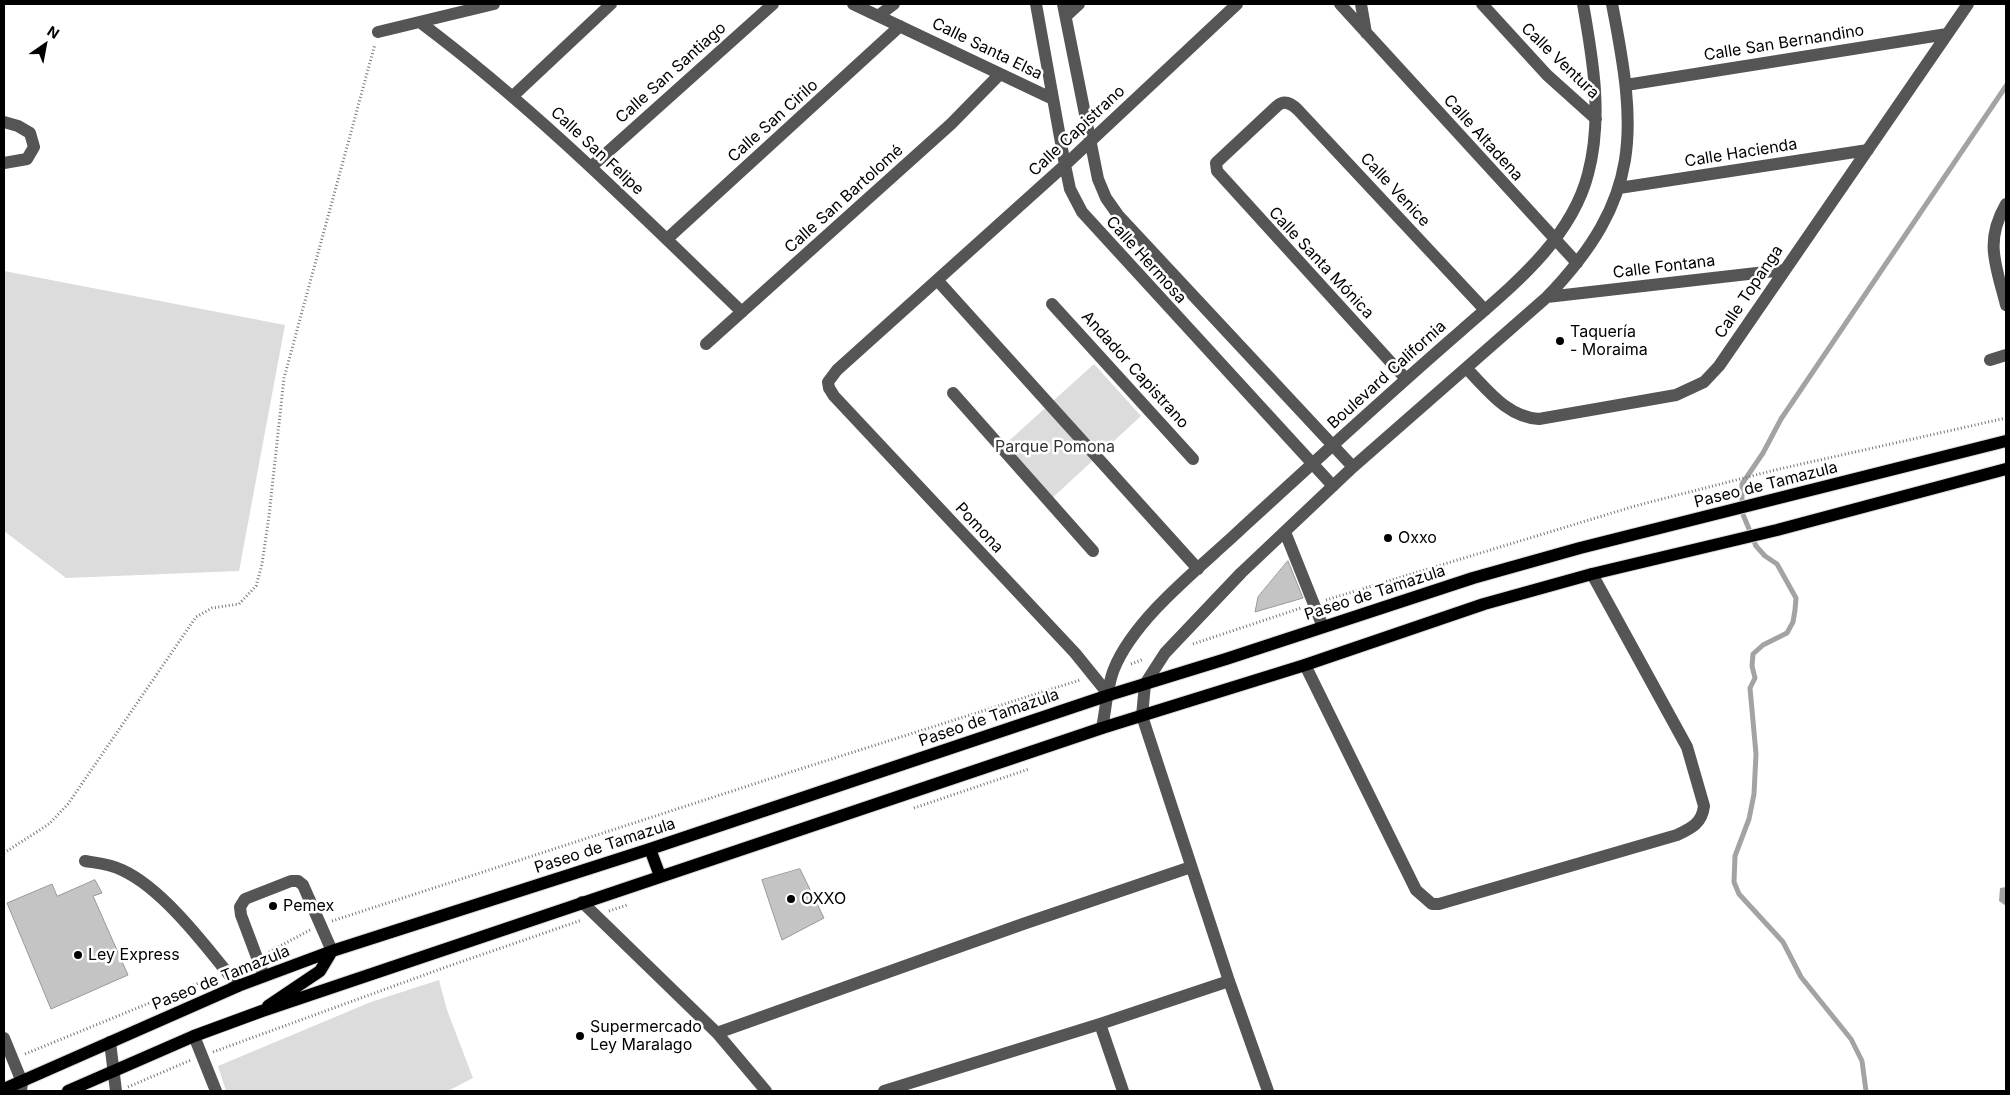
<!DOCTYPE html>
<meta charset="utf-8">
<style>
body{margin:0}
#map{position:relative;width:2010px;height:1095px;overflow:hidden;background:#fff;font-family:Inter,sans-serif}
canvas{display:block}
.frame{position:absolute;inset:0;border:5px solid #000;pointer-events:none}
.north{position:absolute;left:20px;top:20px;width:50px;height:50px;-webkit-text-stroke:4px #fff;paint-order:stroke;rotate:33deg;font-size:14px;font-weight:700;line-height:20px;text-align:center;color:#000}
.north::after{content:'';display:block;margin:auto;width:18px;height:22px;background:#000;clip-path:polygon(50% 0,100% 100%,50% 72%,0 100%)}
</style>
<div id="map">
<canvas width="2010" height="1095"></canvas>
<div class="frame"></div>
<div class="north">N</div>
</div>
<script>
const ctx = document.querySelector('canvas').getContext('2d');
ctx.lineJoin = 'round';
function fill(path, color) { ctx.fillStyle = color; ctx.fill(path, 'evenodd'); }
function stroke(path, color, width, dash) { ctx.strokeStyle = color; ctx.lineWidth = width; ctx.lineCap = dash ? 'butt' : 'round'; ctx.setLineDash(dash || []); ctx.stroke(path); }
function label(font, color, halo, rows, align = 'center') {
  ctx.font = font + ' Inter,sans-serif'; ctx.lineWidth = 5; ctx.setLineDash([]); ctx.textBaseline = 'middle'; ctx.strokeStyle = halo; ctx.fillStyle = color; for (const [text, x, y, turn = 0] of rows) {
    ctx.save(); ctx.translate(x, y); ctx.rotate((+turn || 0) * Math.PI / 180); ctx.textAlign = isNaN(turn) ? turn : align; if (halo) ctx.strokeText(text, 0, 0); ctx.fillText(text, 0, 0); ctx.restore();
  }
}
const green = new Path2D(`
 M4,271L285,325L239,571L66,578L4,531Z
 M1094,364L1141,416L1049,501L1002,447Z
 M439,980L447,1010L473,1078L448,1091H226L218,1066L371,1002Z`);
const water = new Path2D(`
 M2006,887V906L1999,901L2000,888Z`);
const stream = new Path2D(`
 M1866,1091L1862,1061L1851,1039L1801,977L1783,942L1739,894L1734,882L1735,856L1749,819L1754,794L1756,754L1750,688L1755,678L1752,666L1753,654L1763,645L1787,633L1793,622L1795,610L1796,598L1777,564L1765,556L1756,546L1742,512V484L1763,453L1781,419L2006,86`);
const building = new Path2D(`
 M1288,561L1303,598L1255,612L1258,597Z
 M800,869L824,918L782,940L762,880Z
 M95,880L102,893L93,896L128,975L51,1009L7,903L52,884L57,896Z`);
const path = new Path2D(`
 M1326,600L1635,506L1775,470L2006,418
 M1193,644L1301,608
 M1131,664L1144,659
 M914,808L1029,769
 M4,853L49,824L68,804L196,617L212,608L239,604L256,586L262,564L269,516L284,378L375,44
 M609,911L627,905
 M332,921L797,770L1080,680
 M269,952L310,930
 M213,1052L446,967L582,920
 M25,1054L213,977
 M128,1087L191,1060`);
const minor = new Path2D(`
 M853,4L1053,99
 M1036,4L1065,165L1070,189L1082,212L1333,486
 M1063,4L1098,179L1106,198L1118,215L1353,467
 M1340,4L1577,263
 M1361,4L1366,33
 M1482,4L1547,75L1596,119
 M878,16L894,4
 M1066,16L1079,4
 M421,23C537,110 638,212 742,312
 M378,32L494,4
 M1626,85L1947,34
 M513,96L611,4
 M4,122L18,126L30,133L34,147L27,159L4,163
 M591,167L773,4
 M1619,188L1868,150
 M2006,204C1984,242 1996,265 2006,305
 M667,239L900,26
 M938,281L1198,569
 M1547,297L1783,270
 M1052,304L1193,459
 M706,344L951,124L1000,74
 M1990,360L2006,355
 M1467,369C1488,390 1507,417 1539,419L1676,395L1704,382L1719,366L1968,4
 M1406,379L1217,171L1216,163L1277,106C1284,100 1291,103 1298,110L1485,310
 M953,393L1093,551
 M1285,532L1323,627
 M1305,665L1416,890L1432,904H1439L1677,835C1692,828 1702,823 1704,806L1687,747L1592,574
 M1109,695L1075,653L834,396L829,388L828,382L837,370L1065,165L1237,4
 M1102,728C1106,709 1107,686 1114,669C1135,617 1201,567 1241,529C1314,462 1387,395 1462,330C1511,287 1571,240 1588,174C1603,118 1593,60 1583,4
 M85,861C97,863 111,864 122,870C164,889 209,950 238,986
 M582,902L717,1033L766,1091
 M264,976L241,915L240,907L245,899L291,881H298L303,885L332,951
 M1100,1024L1123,1091
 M717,1033L1023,924L1191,867
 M194,1036L216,1091
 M4,1038L22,1082L21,1091
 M110,1042L116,1091
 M884,1091L1100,1024L1229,981
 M1268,1091L1229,981L1142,716L1145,684L1165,653L1241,573L1353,467L1547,297C1643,197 1637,131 1612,4`);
const major = new Path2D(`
 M650,849L660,876
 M268,1006L320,971L332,951
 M4,1089L238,986L332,951L650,849L1109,695L1226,659L1473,578L1580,548L2006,441
 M68,1091L194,1036L262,1011L1102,728L1305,665L1484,604L1592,574L1777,530L2006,469`);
const markers = [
 [1560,341,5,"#000"],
 [1388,538,5,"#000"],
 [791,899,5,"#000"],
 [273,906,5,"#000"],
 [78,955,5,"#000"],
 [580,1036,5,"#000"]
];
const streetNames = [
 ["Calle San Bernandino",1784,43,-9],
 ["Calle Santa Elsa",987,49,26],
 ["Calle Ventura",1560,61,44],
 ["Calle San Santiago",671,73,-42],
 ["Calle San Cirilo",773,121,-42],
 ["Calle Capistrano",1077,131,-43],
 ["Calle Altadena",1483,138,48],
 ["Calle San Felipe",597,151,43],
 ["Calle Hacienda",1741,153,-9],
 ["Calle Venice",1395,190,47],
 ["Calle San Bartolomé",844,199,-42],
 ["Calle Hermosa",1146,260,48],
 ["Calle Santa Mónica",1321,263,47],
 ["Calle Fontana",1664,267,-7],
 ["Calle Topanga",1749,292,-56],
 ["Andador Capistrano",1135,370,48],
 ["Boulevard California",1387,375,-42],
 ["Paseo de Tamazula",1766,485,-14],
 ["Pomona",979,528,47],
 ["Paseo de Tamazula",1375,593,-18],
 ["Paseo de Tamazula",989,718,-19],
 ["Paseo de Tamazula",605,846,-18],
 ["Paseo de Tamazula",221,978,-22]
];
const poiNames = [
 ["Taquería",1570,332],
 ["- Moraima",1570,350],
 ["Oxxo",1398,538],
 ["OXXO",801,899],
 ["Pemex",283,906],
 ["Ley Express",88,955],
 ["Supermercado",590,1027],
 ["Ley Maralago",590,1045]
];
const parkNames = [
 ["Parque Pomona",1055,447]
];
fill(green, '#dcdcdc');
fill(water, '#a3a3a3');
stroke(stream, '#a3a3a3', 5);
fill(building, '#c4c4c4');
stroke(building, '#999', 1);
stroke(major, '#dbdbdb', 14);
stroke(path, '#777', 3, [1, 2.5]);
stroke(minor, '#555', 12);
stroke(major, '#000', 12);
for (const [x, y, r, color] of markers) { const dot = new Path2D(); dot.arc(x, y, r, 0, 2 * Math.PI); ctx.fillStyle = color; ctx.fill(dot); stroke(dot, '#fff', 2); }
label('16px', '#000', '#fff', streetNames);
label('16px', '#000', '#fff', poiNames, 'left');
label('16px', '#333', '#fff', parkNames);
</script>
